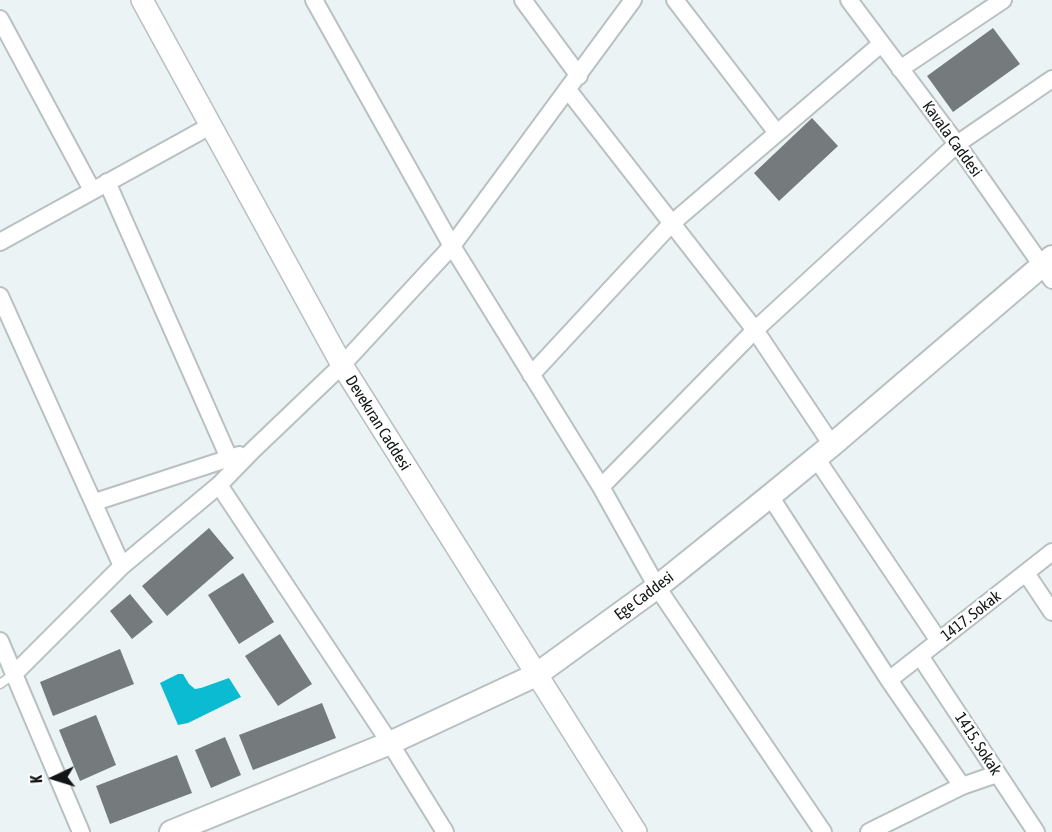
<!DOCTYPE html>
<meta charset="utf-8">
<style>
body{margin:0}
#map{position:relative;width:1052px;height:832px;overflow:hidden;background:#ecf3f5;font-family:"Asap Condensed",sans-serif}
canvas{display:block}
.north{position:absolute;left:24px;top:748px;width:60px;height:60px;-webkit-text-stroke:4px #fff;paint-order:stroke;rotate:266deg;font-size:16px;font-weight:700;line-height:24px;text-align:center;color:#121515}
.north::after{content:'';display:block;margin:auto;width:21px;height:27px;background:#121515;clip-path:polygon(50% 0,100% 100%,50% 72%,0 100%)}
</style>
<div id="map">
<canvas width="1052" height="832"></canvas>
<div class="north">K</div>
</div>
<script>
const ctx = document.querySelector('canvas').getContext('2d');
ctx.lineJoin = 'round';
function fill(path, color) { ctx.fillStyle = color; ctx.fill(path, 'evenodd'); }
function stroke(path, color, width, dash) { ctx.strokeStyle = color; ctx.lineWidth = width; ctx.lineCap = dash ? 'butt' : 'round'; ctx.setLineDash(dash || []); ctx.stroke(path); }
function label(font, color, halo, rows, align = 'center') {
  ctx.font = font + ' "Asap Condensed",sans-serif'; ctx.lineWidth = 5; ctx.setLineDash([]); ctx.textBaseline = 'middle'; ctx.strokeStyle = halo; ctx.fillStyle = color; for (const [text, x, y, turn = 0] of rows) {
    ctx.save(); ctx.translate(x, y); ctx.rotate((+turn || 0) * Math.PI / 180); ctx.textAlign = isNaN(turn) ? turn : align; if (halo) ctx.strokeText(text, 0, 0); ctx.fillText(text, 0, 0); ctx.restore();
  }
}
const water = new Path2D(`
 M178,674H183L189,684L195,689L201,688L229,678L241,697L188,723L178,725L160,683Z`);
const building = new Path2D(`
 M993,28L1020,64L953,112L927,76Z
 M812,118L838,146L779,201L754,173Z
 M209,528L234,558L167,616L142,586Z
 M243,573L274,622L239,644L208,595Z
 M130,594L153,622L132,639L110,611Z
 M280,634L312,684L278,706L245,656Z
 M120,649L134,684L53,716L40,682Z
 M322,703L336,738L253,770L239,735Z
 M96,715L116,765L80,781L59,730Z
 M225,737L241,775L211,788L195,750Z
 M177,755L192,793L110,824L96,786Z`);
const service = new Path2D(`
 M0,684L14,674`);
const minor = new Path2D(`
 M314,0L452,246L601,487L657,587L823,832
 M523,0L579,76
 M675,0L777,133
 M849,0L957,144L1052,280
 M0,19L92,190
 M900,69L1003,0
 M568,90L755,330L832,445
 M107,182L229,458
 M0,242L210,126
 M0,296L122,566
 M531,375L671,224L881,44
 M816,458L939,641
 M219,485L390,743L445,832
 M601,487L755,330L957,144L1052,79
 M770,496L889,680L962,786L869,832
 M95,502L239,455
 M1026,573L1052,612
 M0,641L81,832
 M920,656L1036,832
 M14,674L122,566L219,485L253,450L342,365L452,246L633,0
 M889,680L1052,552
 M962,786L997,774`);
const tertiary = new Path2D(`
 M142,0L342,365L636,832`);
const secondary = new Path2D(`
 M171,832L390,743L536,675L657,587L770,496L832,445L1052,257`);
const streetNames = [
 ["Kavala Caddesi",952,139,54],
 ["Devekıran Caddesi",378,423,58],
 ["Ege Caddesi",644,596,-37],
 ["1417. Sokak",971,616,-38],
 ["1415. Sokak",978,744,57]
];
fill(water, '#0abbd1');
fill(building, '#757b7c');
stroke(service, '#b9c0c1', 11);
stroke(minor, '#b9c0c1', 20);
stroke(tertiary, '#b9c0c1', 24);
stroke(secondary, '#b9c0c1', 26);
stroke(service, '#fff', 8);
stroke(minor, '#fff', 16);
stroke(tertiary, '#fff', 21);
stroke(secondary, '#fff', 22);
label('16px', '#121515', '#fff', streetNames);
</script>
